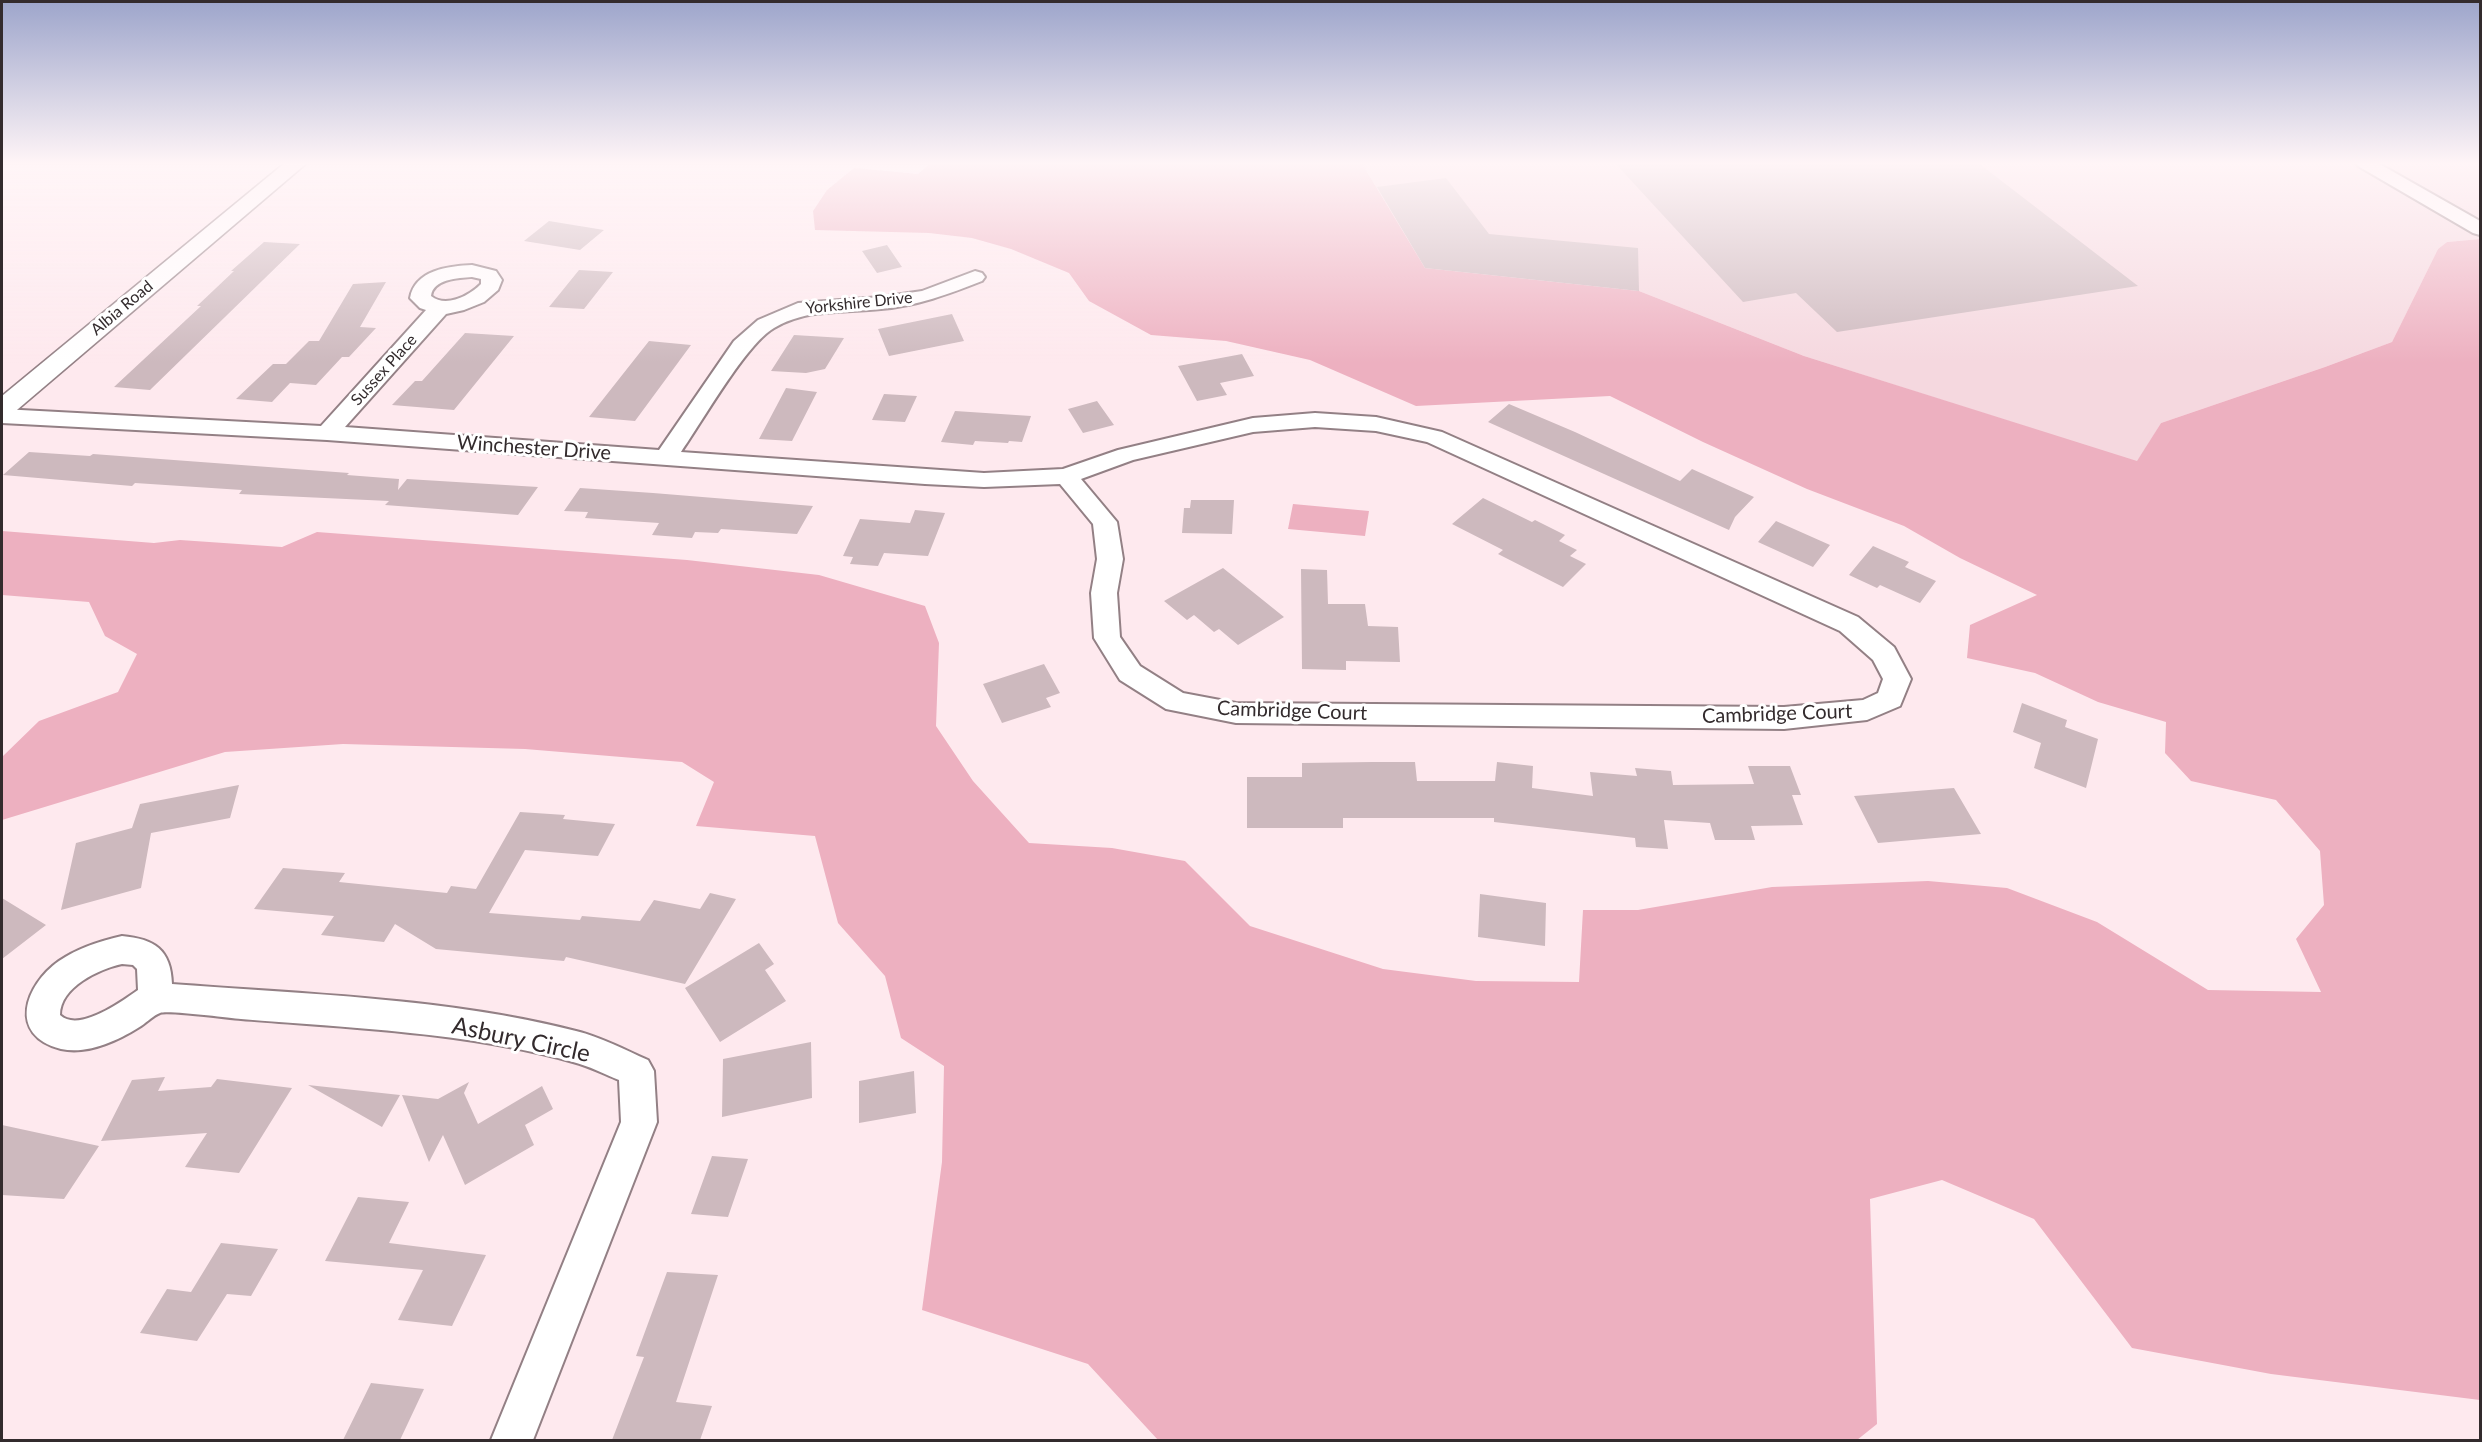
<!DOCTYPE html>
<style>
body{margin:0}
#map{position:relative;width:2482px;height:1442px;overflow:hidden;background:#fee9ee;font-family:Lato,sans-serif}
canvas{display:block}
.frame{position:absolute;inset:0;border:3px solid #332b2d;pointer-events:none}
</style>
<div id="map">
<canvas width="2482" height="1442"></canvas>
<div class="frame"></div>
</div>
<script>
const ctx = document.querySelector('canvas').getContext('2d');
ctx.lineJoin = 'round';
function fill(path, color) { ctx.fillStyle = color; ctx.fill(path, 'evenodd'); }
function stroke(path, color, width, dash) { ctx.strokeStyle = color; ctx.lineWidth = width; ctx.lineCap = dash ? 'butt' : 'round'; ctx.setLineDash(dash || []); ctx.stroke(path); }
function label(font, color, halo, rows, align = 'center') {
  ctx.font = font + ' Lato,sans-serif'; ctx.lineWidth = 6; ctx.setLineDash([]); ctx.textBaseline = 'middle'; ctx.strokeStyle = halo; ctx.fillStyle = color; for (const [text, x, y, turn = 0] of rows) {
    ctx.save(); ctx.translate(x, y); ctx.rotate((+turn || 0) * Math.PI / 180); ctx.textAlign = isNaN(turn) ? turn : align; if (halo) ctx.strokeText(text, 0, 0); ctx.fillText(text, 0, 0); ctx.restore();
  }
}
const built = new Path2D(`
 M1361,162H2480V239L2447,242L2438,249L2392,342L2325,367L2161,423L2137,462L1804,356L1639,291L1425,268Z`);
const green = new Path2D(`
 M932,162H1361L1425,268L1639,291L1804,356L2137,461L2161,423L2325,367L2392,342L2438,249L2447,242L2480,239V1400L2271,1374L2132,1348L2034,1219L1942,1180L1870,1199L1877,1424L1857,1440H1158L1088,1364L922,1310L942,1162L944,1066L901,1038L885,976L838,923L815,836L696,826L714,782L682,762L525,749L343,744L225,752L2,820V757L39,721L118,692L137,654L105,636L89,602L2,595V531L154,543L180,540L282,547L317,532L687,560L819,575L925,606L939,643L936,726L973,781L1029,843L1112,848L1185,861L1250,926L1383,969L1476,981L1579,982L1583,910H1638L1772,887L1928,881L2007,888L2097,922L2208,990L2321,992L2296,939L2324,905L2320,851L2276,800L2191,781L2165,753L2166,722L2098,702L2035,673L1967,658L1970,625L2037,595L1960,558L1904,526L1807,489L1703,442L1610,396L1416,406L1310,360L1226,341L1151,335L1089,301L1069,273L1011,249L972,238L929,233L815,230L813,211L827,190L854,168L918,174Z
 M1293,504L1369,511L1365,536L1288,529Z`);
const building = new Path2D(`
 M1614,162H1977L2138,286L1837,332L1796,293L1743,302Z
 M1446,178L1489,234L1638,248L1639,291L1425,268L1377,187Z
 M549,221L604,230L580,250L524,241Z
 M264,242L300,244L150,390L114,387L201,306H197L234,271H231Z
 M887,245L902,267L877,273L862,251Z
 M579,270L613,272L584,309L549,307Z
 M386,282L360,327L376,328L349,357H342L316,385L290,383L272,402L236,399L273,364H286L309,341H319L353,284Z
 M952,314L964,341L889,356L878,329Z
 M465,333L514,336L454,410L392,405L415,381H422Z
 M794,335L844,338L825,369L806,373L771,371Z
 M649,341L691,345L635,421L589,417Z
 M1242,354L1254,376L1220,383L1227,395L1197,401L1178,366Z
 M786,388L817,392L792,441L759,439Z
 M884,394L917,396L905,422L872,420Z
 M1097,401L1114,425L1083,433L1068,409Z
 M1509,404L1575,432L1680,481L1692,469L1754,497L1735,517L1729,530L1488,422Z
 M955,411L1031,416L1022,442L1009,441L1008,443L975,441L973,445L941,442Z
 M29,452L90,456L93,454L349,473L347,475L399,479L398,490L407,479L538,487L518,515L385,505L389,501L239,494L242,490L135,483L132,486L3,475Z
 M580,488L653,493L813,506L797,534L721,529L718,533L695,532L692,538L652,535L659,523L585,518L588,512L564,511Z
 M1483,498L1532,522L1535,520L1565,535L1559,541L1577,550L1570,556L1586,564L1563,587L1498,554L1503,550L1452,524Z
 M1191,500H1234L1232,534L1182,533L1184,508H1190Z
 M915,510L945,513L928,556L884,553L878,566L850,564L853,557L843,556L860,519L910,523Z
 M1776,521L1830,545L1813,567L1758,542Z
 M1873,546L1909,562L1905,567L1936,581L1920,603L1880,585L1877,588L1849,575Z
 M1223,568L1284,617L1238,645L1219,629L1214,632L1194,615L1187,620L1164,601Z
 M1301,569L1327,570L1328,604H1365L1368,626L1398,627L1400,662L1346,661V670L1302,669Z
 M1044,664L1060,693L1046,698L1051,707L1002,723L983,684Z
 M2022,703L2067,720L2065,727L2098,739L2086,788L2034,768L2041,743L2013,732Z
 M1372,762H1415L1417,781H1495L1497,762L1533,766L1532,788L1593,796L1590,772L1637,776L1635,768L1671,771L1673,785L1754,784L1748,766H1790L1801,795H1792L1803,825L1751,826L1755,840H1715L1710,823L1664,820L1668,849L1636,847L1635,838L1494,822V818H1343V828H1247V777H1302V763Z
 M239,785L230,818L151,833L141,888L61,910L76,843L132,828L140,804Z
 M1954,788L1981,834L1878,843L1854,796Z
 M520,812L565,815L563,819L615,824L598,856L525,850L489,913L580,920L582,916L640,921L654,900L700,909L710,893L736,899L685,984L566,957L564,961L436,949L395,924L384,942L321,935L334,916L254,909L283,868L345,873L339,882L447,893L451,886L476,889Z
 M1480,894L1546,903L1545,946L1478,937Z
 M2,898L46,925L2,959Z
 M759,943L774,964L765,970L786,1001L720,1042L685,988Z
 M811,1042L812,1098L722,1117L723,1059Z
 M914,1071L916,1113L859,1123V1081Z
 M165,1077L158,1091L211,1087L217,1079L292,1088L239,1173L185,1167L207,1133L101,1141L132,1080Z
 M469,1082L464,1093L478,1124L542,1086L553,1109L525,1125L534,1145L465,1185L443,1135L429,1162L402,1095L438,1099Z
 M308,1085L400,1095L382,1127Z
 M2,1125L99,1146L64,1199L2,1195Z
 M712,1156L748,1159L728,1217L691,1214Z
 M358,1197L409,1202L389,1243L486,1255L452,1326L398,1320L423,1270L325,1261Z
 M221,1243L278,1249L251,1296L227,1294L197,1341L140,1333L167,1289L191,1292Z
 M667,1272L718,1275L676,1402L712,1406L700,1440H612L644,1357L636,1356Z
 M371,1383L424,1389L400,1440H343Z`);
const minor = new Path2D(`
 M2355,162H2376L2480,221V235L2473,233L2358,166Z
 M472,265L496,271L502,280L498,290L484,302L464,310L446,314L345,427L659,450L734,341L758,320L798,303L881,297L922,291L975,271L982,273L985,277L982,281C949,294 917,306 881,309C844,313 808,308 774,328C746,344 702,422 681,452L984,473L1063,469L1118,450L1253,418L1315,413L1376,417L1442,432L1858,617L1894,647L1911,679L1900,706L1867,720L1784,729L1236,723L1166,709L1120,680L1094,638L1091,593L1097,559L1093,524L1060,484L984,487L925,484L327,440L2,423V409L321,426L426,310L420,308L410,298C415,270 448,266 472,265ZM472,277L481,279V284C469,296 446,308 431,296C433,279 458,278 472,277ZM1315,427L1376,431L1427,442L1840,631L1873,660L1883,679L1878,693L1863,700L1784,707L1236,703L1183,693L1140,666L1120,637L1117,593L1123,559L1117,522L1081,479L1133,460L1253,432Z
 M122,936C154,939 171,949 172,984C303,994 449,998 576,1031C601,1037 625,1050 648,1060L654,1071L657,1122L533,1440H491L621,1122L619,1080C604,1074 589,1066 573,1062C466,1032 351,1028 241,1019C228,1018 168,1010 160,1013C154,1015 147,1022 141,1026C119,1040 88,1055 61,1049C7,1035 25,985 59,961C78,948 100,941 122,936ZM122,964L133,965L137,969L138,990C122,1001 79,1033 60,1015C60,987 99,969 122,964Z`);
const tertiary = new Path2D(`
 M286,162H308L11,415L2,417V396Z`);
const farStreetnames = [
 ["Yorkshire Drive",859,303,-6],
 ["Albia Road",122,308,-40],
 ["Sussex Place",384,370,-48]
];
const streetNames = [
 ["Winchester Drive",534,448,4],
 ["Cambridge Court",1292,711,2],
 ["Cambridge Court",1777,714,-2]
];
const nearStreetnames = [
 ["Asbury Circle",521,1040,12]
];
fill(built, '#f5d8df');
fill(green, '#edb0c0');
fill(building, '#cdb9be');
stroke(minor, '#938085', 4);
stroke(tertiary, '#938085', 3);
fill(minor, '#fff');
fill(tertiary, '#fff');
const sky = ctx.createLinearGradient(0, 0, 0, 363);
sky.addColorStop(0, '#9da5cb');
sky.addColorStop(0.45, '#fff5f7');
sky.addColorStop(1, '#fff5f700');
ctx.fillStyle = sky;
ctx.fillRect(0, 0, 2482, 363);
label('16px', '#332b2d', '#fff', farStreetnames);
label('20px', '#332b2d', '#fff', streetNames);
label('24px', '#332b2d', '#fff', nearStreetnames);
</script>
